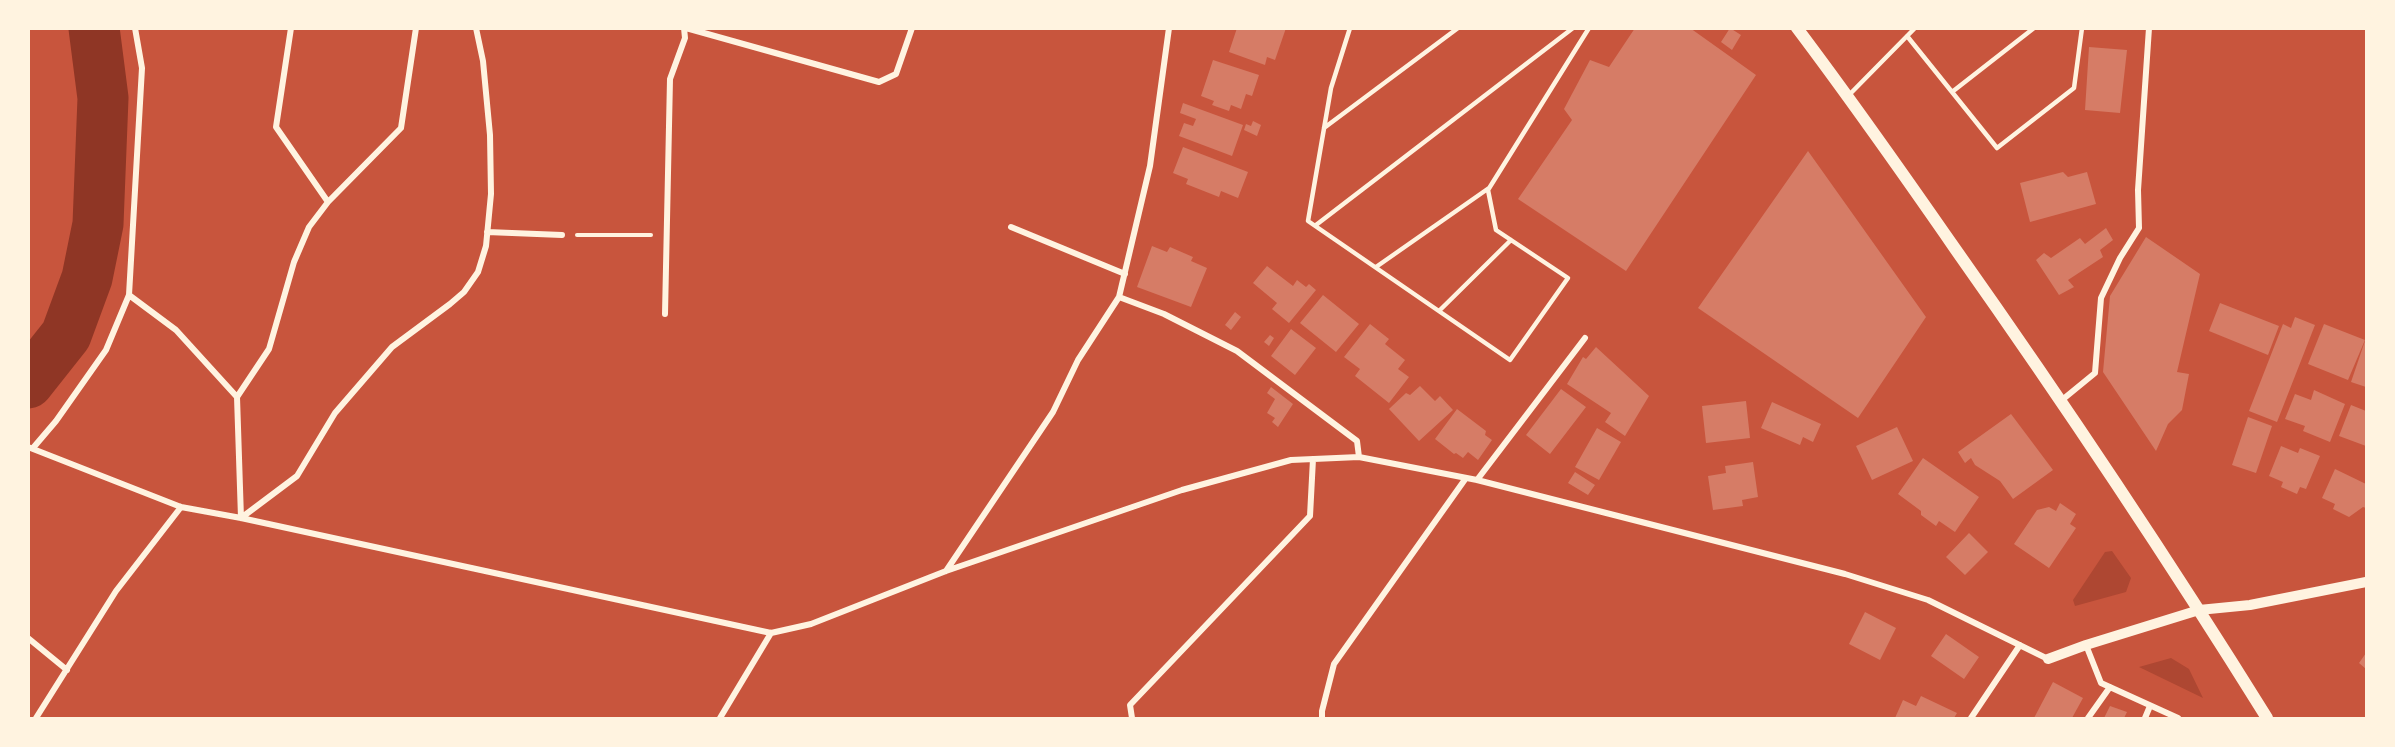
<!DOCTYPE html>
<style>
body{margin:0}
#map{position:relative;width:2395px;height:747px;overflow:hidden;background:#c8553d;font-family:"Golos Text",sans-serif}
canvas{display:block}
.frame{position:absolute;inset:0;border:30px solid #fff3e0;pointer-events:none}
</style>
<div id="map">
<canvas width="2395" height="747"></canvas>
<div class="frame"></div>
</div>
<script>
const ctx = document.querySelector('canvas').getContext('2d');
ctx.lineJoin = 'round';
function fill(path, color) { ctx.fillStyle = color; ctx.fill(path, 'evenodd'); }
function stroke(path, color, width, dash) { ctx.strokeStyle = color; ctx.lineWidth = width; ctx.lineCap = dash ? 'butt' : 'round'; ctx.setLineDash(dash || []); ctx.stroke(path); }
const green = new Path2D(`
 M2112,551L2131,578L2126,592L2075,606L2073,600L2105,552Z
 M2171,658L2189,669L2203,698L2139,667Z`);
const river = new Path2D(`
 M28,383L66,335L87,278L98,224L103,98L94,28`);
const building = new Path2D(`
 M1237,28H1286L1275,60L1267,57L1265,65L1229,52Z
 M1635,28H1690L1756,75L1626,271L1518,199L1572,120L1564,109L1590,60L1609,67Z
 M1730,28L1741,35L1732,50L1721,42Z
 M2089,47L2127,50L2120,113L2085,110Z
 M1213,60L1259,75L1252,96L1246,94L1241,109L1231,105L1229,111L1212,105L1214,101L1201,96Z
 M1183,103L1243,125L1232,156L1179,136L1184,123L1193,126L1196,119L1180,113Z
 M1253,121L1261,125L1257,136L1244,130L1246,124L1251,126Z
 M1183,147L1248,172L1238,198L1221,191L1219,197L1186,184L1188,179L1173,173Z
 M1808,151L1926,317L1858,418L1698,308Z
 M2063,172L2068,177L2087,172L2096,204L2030,222L2020,183Z
 M2106,228L2113,240L2100,250L2103,257L2068,280L2074,287L2059,295L2036,260L2044,253L2051,258L2080,238L2085,244Z
 M2146,237L2200,274L2177,372L2189,374L2182,410L2168,424L2156,451L2103,372L2110,296Z
 M1152,246L1167,252L1170,247L1193,257L1191,261L1207,268L1191,307L1137,287Z
 M1267,266L1293,286L1297,280L1306,287L1309,284L1316,290L1289,323L1272,309L1277,303L1253,283Z
 M1323,295L1359,324L1336,352L1300,323Z
 M2220,303L2279,326L2268,355L2209,331Z
 M1235,312L1241,317L1231,330L1225,325Z
 M2295,317L2315,325L2277,422L2249,411L2283,324L2291,328Z
 M1370,324L1389,339L1385,344L1405,360L1398,369L1409,377L1389,403L1355,376L1360,369L1344,357Z
 M2324,324L2365,340L2348,380L2308,364Z
 M1291,329L1316,348L1295,375L1271,356Z
 M1270,335L1274,338L1269,346L1264,342Z
 M2366,338V387L2351,382Z
 M1596,347L1649,396L1625,436L1605,422L1611,413L1567,384L1583,357L1586,359Z
 M1420,386L1435,401L1440,396L1453,410L1419,441L1389,409L1406,393L1410,395Z
 M1271,387L1293,404L1278,427L1272,422L1275,418L1267,413L1275,399L1267,393Z
 M1561,389L1586,407L1550,454L1526,435Z
 M2314,390L2345,404L2330,442L2303,431L2305,426L2285,419L2295,394L2311,400Z
 M1746,401L1750,438L1706,443L1702,406Z
 M1772,402L1821,424L1813,442L1803,437L1800,445L1761,428Z
 M2351,405L2366,411V446L2339,436Z
 M1457,409L1486,431L1485,435L1492,440L1478,460L1468,452L1463,458L1456,453L1454,454L1435,439Z
 M2011,414L2053,470L2013,499L2000,481L1975,465L1971,458L1965,463L1958,452Z
 M2248,417L2272,426L2256,473L2232,465Z
 M1897,427L1913,461L1872,480L1856,446Z
 M1597,428L1621,442L1599,480L1575,467Z
 M2281,446L2298,453L2300,448L2320,456L2306,489L2300,487L2297,494L2281,487L2283,482L2269,476Z
 M1923,458L1979,497L1955,532L1939,521L1936,526L1921,515V511L1898,494Z
 M1753,462L1758,497L1742,500L1743,506L1713,510L1708,476L1726,473L1725,466Z
 M2335,469L2366,484V508L2363,507L2349,517L2333,509L2335,504L2322,498Z
 M1575,472L1595,485L1588,495L1568,483Z
 M2060,503L2076,514L2070,524L2076,528L2049,568L2014,544L2037,510L2049,507L2056,511Z
 M1969,533L1988,552L1965,575L1946,557Z
 M1865,612L1896,628L1880,660L1849,644Z
 M1946,634L1979,657L1964,679L1931,656Z
 M2366,653V669L2359,663Z
 M2053,682L2083,698L2072,718H2034Z
 M1921,696L1957,713L1954,718H1895L1903,700L1916,706Z
 M2110,706L2127,712L2124,718H2104Z`);
const path = new Path2D(`
 M577,235H651`);
const service = new Path2D(`
 M1350,28L1331,88L1308,221L1510,360L1568,278L1496,230L1488,190L1589,28
 M2034,28L1952,92L1997,148L2074,88L2082,28
 M1907,36L1952,92
 M1849,95L1915,28
 M1324,128L1458,28
 M1316,225L1573,28
 M1376,267L1489,188
 M1439,311L1511,240`);
const minor = new Path2D(`
 M135,28L142,68L129,295L176,330L237,397
 M291,28L276,127L328,202
 M686,28L879,82L896,74L912,28
 M1011,227L1125,274
 M487,232L562,235
 M1119,297L1164,314L1237,351L1357,441L1359,457
 M665,314L670,79L685,38L684,28
 M2062,400L2095,373L2101,298L2120,258L2139,228L2138,190L2149,28
 M28,447L181,507L241,518L771,633L811,624L946,571L1182,490L1291,460L1359,457L1477,480L1845,574L1928,600L2048,659
 M33,448L56,421L106,350L129,295
 M1477,480L1585,338
 M241,518L297,476L335,413L392,347L450,304L464,292L478,272L486,246L491,194L490,135L483,61L476,28
 M241,518L237,397L269,349L294,262L309,227L328,202L401,128L416,28
 M946,571L1053,412L1078,360L1119,297L1150,166L1169,28
 M28,638L67,670
 M2086,645L2101,683L2178,718
 M36,718L116,591L181,507
 M720,718L771,633
 M1132,718L1130,705L1310,516L1313,459
 M1322,718V711L1334,664L1466,478
 M1971,718L2020,645
 M2088,718L2110,687
 M2145,718L2150,706`);
const tertiary = new Path2D(`
 M2048,659L2086,645L2199,610L2250,605L2366,582`);
const secondary = new Path2D(`
 M1797,28C1852,101 1904,175 1956,250C2064,403 2168,559 2267,718`);
fill(green, '#ae4732');
stroke(river, '#8f3625', 51);
fill(building, '#d67c66');
stroke(path, '#fff3e0', 4);
stroke(service, '#fff3e0', 4.5);
stroke(minor, '#fff3e0', 6);
stroke(tertiary, '#fff3e0', 10);
stroke(secondary, '#fff3e0', 12);
</script>
